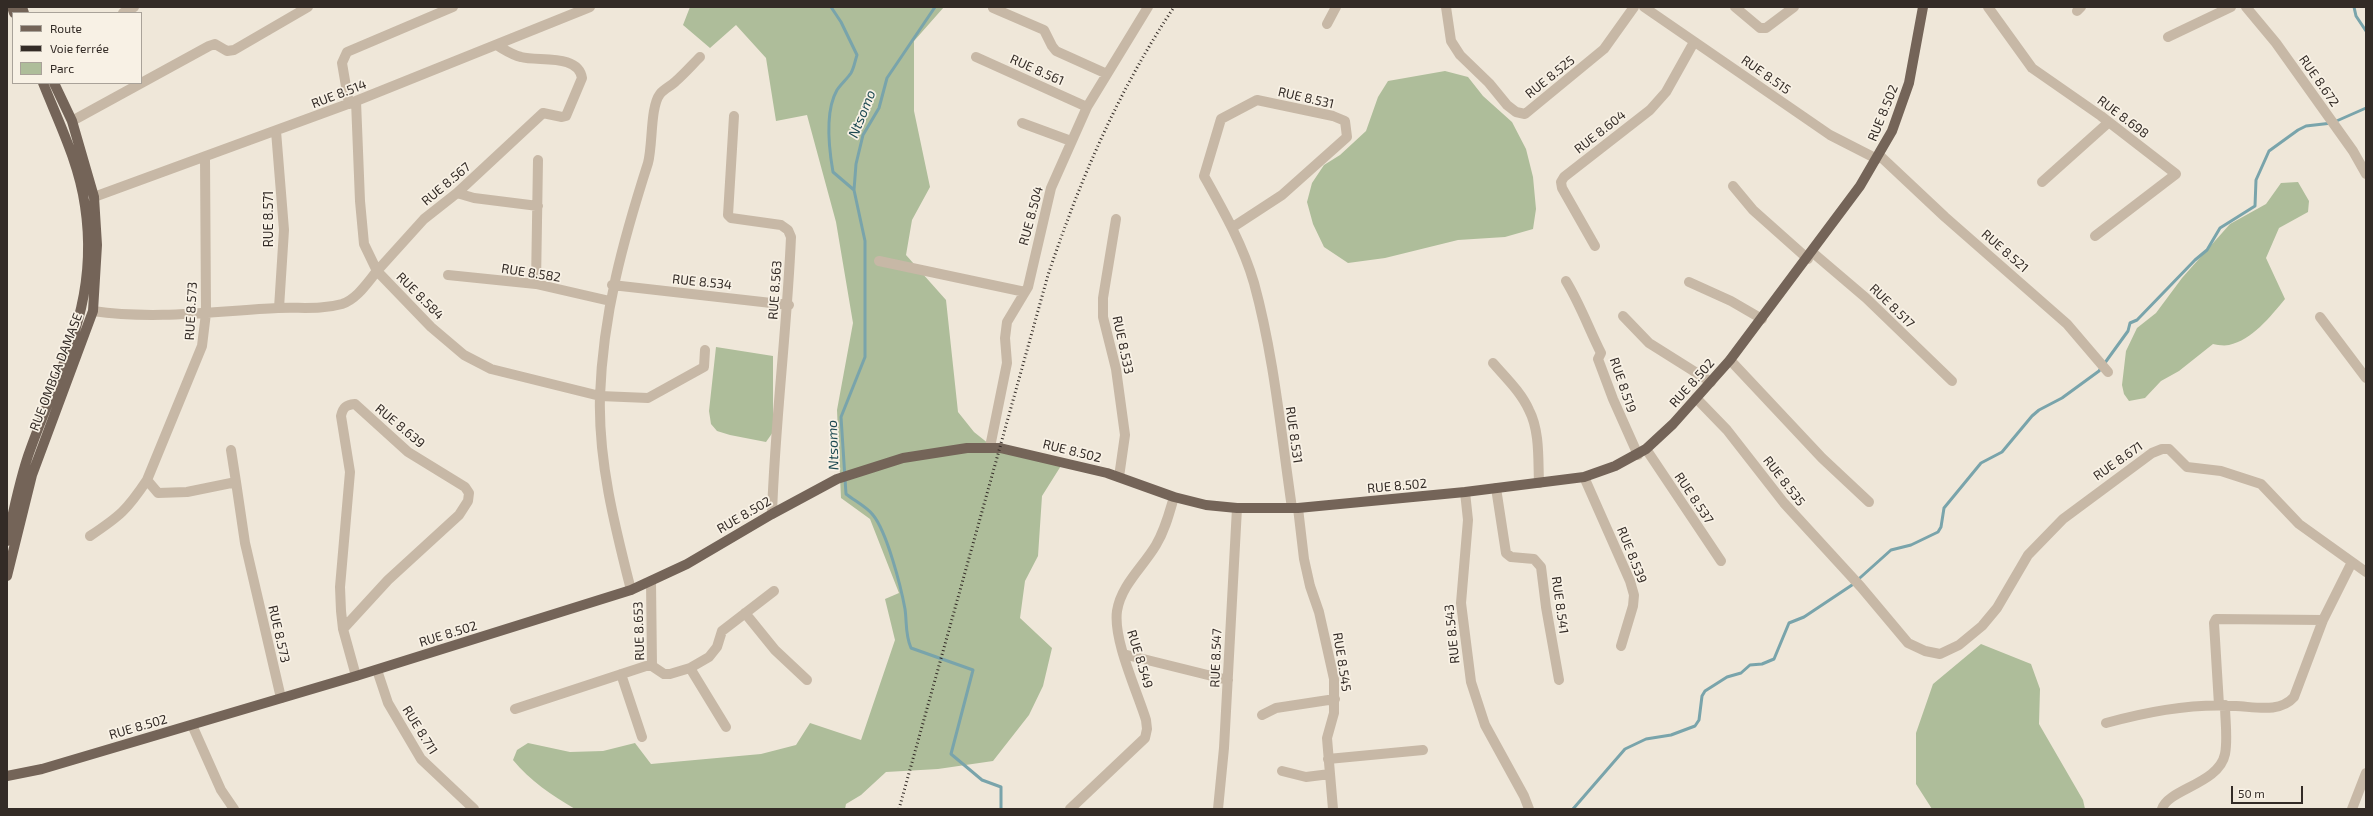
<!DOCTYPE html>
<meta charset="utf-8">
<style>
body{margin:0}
#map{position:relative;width:2373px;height:816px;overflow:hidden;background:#efe7d9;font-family:"Exo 2",sans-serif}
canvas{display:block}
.frame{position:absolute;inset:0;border:8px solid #332b26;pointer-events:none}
.legend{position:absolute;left:12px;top:12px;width:130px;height:72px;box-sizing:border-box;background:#f8f1e5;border:1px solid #a9a299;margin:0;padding:5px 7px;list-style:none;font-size:12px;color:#332b26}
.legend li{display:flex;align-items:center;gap:8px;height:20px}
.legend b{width:20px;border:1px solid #a9a299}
.scale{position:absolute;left:2231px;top:786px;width:72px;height:18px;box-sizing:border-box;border:2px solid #332b26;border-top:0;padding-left:5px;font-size:12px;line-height:14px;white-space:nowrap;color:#332b26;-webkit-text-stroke:3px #f8f1e5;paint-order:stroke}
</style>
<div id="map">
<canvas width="2373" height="816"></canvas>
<div class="frame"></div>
<ul class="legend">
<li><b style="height:5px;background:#746458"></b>Route</li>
<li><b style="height:5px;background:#332b26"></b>Voie ferrée</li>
<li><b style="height:11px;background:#aebd9a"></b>Parc</li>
</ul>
<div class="scale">50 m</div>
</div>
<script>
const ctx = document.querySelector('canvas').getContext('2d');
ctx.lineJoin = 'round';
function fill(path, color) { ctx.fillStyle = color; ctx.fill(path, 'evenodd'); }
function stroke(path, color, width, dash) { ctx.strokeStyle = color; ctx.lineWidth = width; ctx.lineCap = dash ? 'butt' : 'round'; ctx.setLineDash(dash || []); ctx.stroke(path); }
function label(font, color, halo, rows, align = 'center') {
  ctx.font = font + ' "Exo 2",sans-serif'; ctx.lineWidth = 3.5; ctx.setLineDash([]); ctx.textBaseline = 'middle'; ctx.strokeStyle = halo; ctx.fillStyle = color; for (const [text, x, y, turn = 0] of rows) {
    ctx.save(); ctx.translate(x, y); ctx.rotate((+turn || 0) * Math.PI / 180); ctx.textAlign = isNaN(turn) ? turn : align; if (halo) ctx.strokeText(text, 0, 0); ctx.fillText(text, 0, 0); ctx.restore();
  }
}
const green = new Path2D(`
 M690,7H944L914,41V111L930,187L912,220L906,255L946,300L958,412L974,432L994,448L1064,461L1042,496L1038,556L1025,581L1020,618L1052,648L1043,686L1029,715L993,761L938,769L886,772L861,795L846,804L845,809H575C552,795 530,781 513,760L517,750L528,743L570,752L603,751L635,743L651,764L761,754L796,745L810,723L861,740L895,640L885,599L899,593L870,519L841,498L837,410L853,323L836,222L807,115L776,121L766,58L736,25L710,48L683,25Z
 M1445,71L1468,77L1483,96L1512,122L1526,149L1533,177L1536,209L1533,229L1505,237L1458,240L1385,258L1348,263L1324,247L1313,224L1307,202L1312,183L1324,165L1340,155L1366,131L1378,97L1388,81Z
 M2298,182L2309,201L2308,212L2279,228L2266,258L2285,299C2270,317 2252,340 2229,345C2224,346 2217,345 2213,344L2179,371L2161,381L2145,398L2129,401L2124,394L2122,385L2126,351L2137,328L2156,313L2182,278L2230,224L2266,204L2281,183Z
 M716,347L773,356V432L766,442L730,435L717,431L711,424L709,411Z
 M1981,644L2031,664L2040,689L2039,724L2083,800L2085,809H1932L1916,784V733L1933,684Z`);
const stream = new Path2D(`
 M831,7L841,22L857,55C855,61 854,68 851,73C847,79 841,84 837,90C825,111 829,149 833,172L854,190
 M935,7L887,78L879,108L863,135L856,164L854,190L865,241V357L841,417L846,494C855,501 867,507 873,515C887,532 901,587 905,609C907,623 905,634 911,648L973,670L951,754L982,780L1001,787V809
 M2354,7L2356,16L2366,31
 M1573,809L1625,749L1646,739L1671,735L1695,726L1699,720L1702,696L1705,691L1727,677L1741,673L1750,665L1762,664L1774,659L1789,623L1804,617L1852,585L1891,550L1911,545L1938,532L1941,527L1944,508L1981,463L2002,452L2032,416L2039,410L2062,398L2099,371L2128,331L2130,323L2137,320L2195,260L2207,250L2220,228L2255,206L2256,180L2269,151L2298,130L2306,126L2332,123L2366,108`);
const minor = new Path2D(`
 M1446,7L1451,41L1460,55L1489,83L1507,105L1516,112L1525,114L1604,49L1634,7
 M1644,7L1830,135L1877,159
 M1735,7L1760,28H1766L1794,7
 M1988,7L2032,68L2101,116L2176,174L2095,236
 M2246,7L2276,43L2353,151L2366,174
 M993,8L1044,30L1052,46L1056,51L1107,74
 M2077,11L2081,7
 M123,13L134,7
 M1327,24L1336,7
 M2168,37L2231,7
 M976,57L1087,107
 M356,101L360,201L364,244L377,271L424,219L457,193L543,113L562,117L566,116L582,78C578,53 538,62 521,57C512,55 505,50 498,46
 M349,104L342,63L347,52L453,7
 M734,116L728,215L731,218L781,225L788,230L791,237C787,330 775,421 772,514
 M72,121L209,46L215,44L227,51L234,50L308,7
 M1022,123L1071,141
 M276,131L284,230L279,308
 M1879,155L1945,217L2067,324L2108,372
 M205,157L206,313L202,346L147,480L158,493L187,492L236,482L245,543L281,698
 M2042,182L2109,122
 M1733,186L1753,210L1808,259
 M457,193L474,198L538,206
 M94,197L356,101L590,7
 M1116,219L1103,298V317L1116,369L1125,435L1119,477
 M1233,227L1282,195L1347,137L1345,121L1333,116L1257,100L1221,119L1204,176C1223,210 1243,245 1254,283C1274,356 1281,433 1292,508
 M1595,246L1562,188L1561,182L1564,177L1650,110L1666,92L1694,42
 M1812,252L1866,298L1952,381
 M879,261L1025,292
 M448,275L536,284L610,301
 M1566,281C1580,304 1589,329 1601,353L1598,359L1613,399L1638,455
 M1689,282L1731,301L1762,319
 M536,284L538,160
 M612,285L789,305
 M93,311C155,320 217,311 278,308C300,307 321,310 342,304C357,299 367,283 377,271L431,327L464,355L491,369L600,396L648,398L704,367L705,350
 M1623,316L1649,343L1711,382
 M2320,317L2366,378
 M1730,360L1822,458L1869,502
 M1493,363C1506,378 1521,392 1529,410C1540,431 1538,460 1539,483
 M1696,398L1727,430L1784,503L1861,587L1908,643L1925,651L1940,654L1959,645L1982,626L1997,608L2028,555L2063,519L2152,453L2162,449H2169L2187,467L2221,471L2261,484L2299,524L2366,572
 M990,447L1007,363L1005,338L1007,322L1028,287L1051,188L1087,107L1148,7
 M1646,449L1721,561
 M231,450L236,482
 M1584,477L1630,581L1634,595L1633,606L1621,646
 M1496,488L1506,553L1511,557L1534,559L1541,567L1546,607L1559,680
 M1465,492L1468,520L1461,603L1471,682L1485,725L1524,796L1529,809
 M90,536C120,516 127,510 147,480
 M651,582L652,666L664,674H670L690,668L709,657L717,647L722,631L774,591
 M631,590C615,527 598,461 600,396C603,313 623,241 648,163C653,144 650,107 660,94C664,89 671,86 676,81C684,74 692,65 700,57
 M745,613L775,650L807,680
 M343,629L388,580L459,515L468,501L469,493L465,487L408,452L355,404C346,405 343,407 341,416L350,472L340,587L341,611L343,629L356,676
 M1123,654L1228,680
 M690,668L726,727
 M377,670L388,703L421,759L474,809
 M621,674L642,737
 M2219,705L2214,623L2216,619L2323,620
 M515,709L646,666H652
 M1262,715L1276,708L1335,699
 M2106,723C2149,711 2192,703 2236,706C2256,707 2280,713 2294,697L2323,620L2352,562
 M192,725L221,790L234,809
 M1328,759L1423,750
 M1282,771L1306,777L1330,774L1327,738L1334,713V679L1319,612L1310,586L1304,559L1298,508
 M1330,774L1333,809
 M1070,809L1145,738L1147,729L1146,720C1137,691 1113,640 1117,611C1121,585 1143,567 1156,545C1165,530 1169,514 1174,497
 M1218,809L1224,748L1237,508
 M2162,809C2168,789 2219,784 2225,754C2228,739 2225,720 2225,705
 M2352,809L2366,773`);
const major = new Path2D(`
 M12,7L14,13
 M22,7L24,13
 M7,541C13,512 19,483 28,456C59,367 100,305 85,206C79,163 59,123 43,83
 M7,576L32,475L93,311L97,245L94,197L72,121L54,83
 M7,776L42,769L356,676L631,590L687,564L772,514L837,479L903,458L967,448H1000L1107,473L1174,497L1206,505L1237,508H1298L1465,492L1584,477L1615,466L1646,449L1673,424L1730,360L1860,186L1892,131L1909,83L1923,7`);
const rail = new Path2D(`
 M899,809L1048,275C1080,180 1118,91 1174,7`);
const streetNames = [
 ["RUE 8.561",1037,70,24],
 ["RUE 8.515",1766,75,35],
 ["RUE 8.525",1550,77,-39],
 ["RUE 8.672",2319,81,55],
 ["RUE 8.514",339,94,-21],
 ["RUE 8.531",1306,98,13],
 ["RUE 8.502",1883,113,-68],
 ["RUE 8.698",2123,117,37],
 ["RUE 8.604",1600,132,-38],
 ["RUE 8.567",446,184,-40],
 ["RUE 8.504",1031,216,-75],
 ["RUE 8.571",269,219,-90],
 ["RUE 8.521",2005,251,41],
 ["RUE 8.582",531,273,9],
 ["RUE 8.534",702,282,6],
 ["RUE 8.563",775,290,-86],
 ["RUE 8.584",420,296,45],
 ["RUE 8.517",1892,306,44],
 ["RUE 8.573",191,311,-87],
 ["RUE 8.533",1123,345,78],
 ["RUE OMBGA DAMASE",56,372,-69],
 ["RUE 8.502",1692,383,-48],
 ["RUE 8.519",1623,385,71],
 ["RUE 8.639",400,426,40],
 ["RUE 8.531",1294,435,82],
 ["RUE 8.502",1072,451,14],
 ["RUE 8.671",2118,461,-35],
 ["RUE 8.535",1784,481,52],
 ["RUE 8.502",1397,486,-5],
 ["RUE 8.537",1694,498,56],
 ["RUE 8.502",744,515,-30],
 ["RUE 8.539",1632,555,68],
 ["RUE 8.541",1560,605,82],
 ["RUE 8.653",639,631,-92],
 ["RUE 8.573",279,634,77],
 ["RUE 8.502",448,634,-17],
 ["RUE 8.543",1452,634,-96],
 ["RUE 8.547",1216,658,-88],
 ["RUE 8.549",1140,659,73],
 ["RUE 8.545",1342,662,81],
 ["RUE 8.502",138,727,-16],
 ["RUE 8.711",420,730,58]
];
const waterNames = [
 ["Ntsomo",862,114,-68],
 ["Ntsomo",833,445,-92]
];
fill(green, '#aebd9a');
stroke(stream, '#79a4ab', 3);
stroke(minor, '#c7b8a6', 10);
stroke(major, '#746458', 10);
stroke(rail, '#332b26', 3, [1, 3]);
label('13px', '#332b26', '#f8f1e5', streetNames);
label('italic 14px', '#1e4a52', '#f8f1e5', waterNames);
</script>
